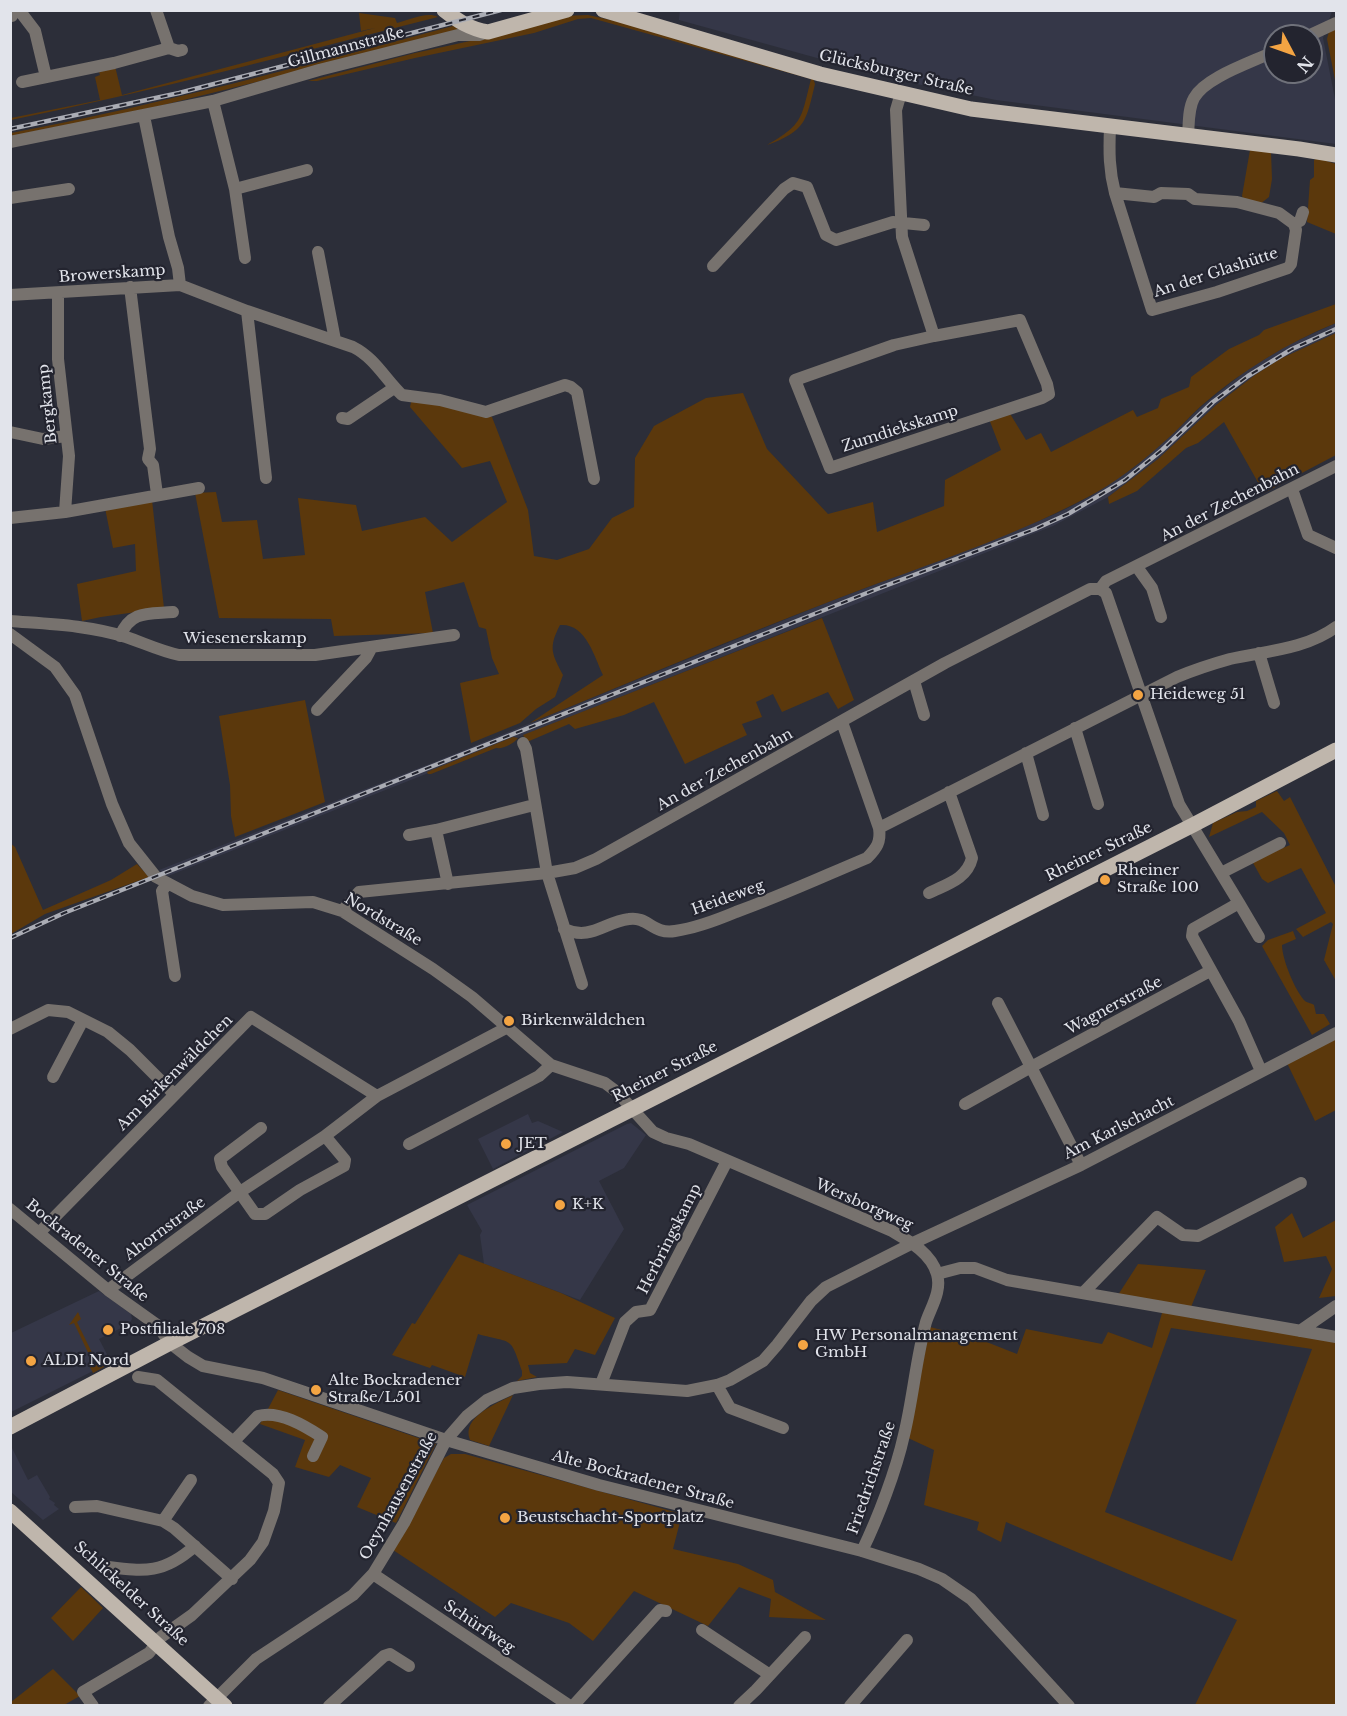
<!DOCTYPE html>
<meta charset="utf-8">
<style>
body{margin:0}
#map{position:relative;width:1347px;height:1716px;overflow:hidden;background:#2c2e39;font-family:"Libre Baskerville",serif}
canvas{display:block}
.frame{position:absolute;inset:0;border:12px solid #e2e4eb;pointer-events:none}
.north{position:absolute;left:1263px;top:24px;width:60px;height:60px;box-sizing:border-box;background:#23242f;border:2px solid #6f717a;border-radius:50%;rotate:131deg;font-size:16px;font-weight:700;line-height:24px;text-align:center;color:#e2e4eb}
.north::after{content:'';display:block;margin:auto;width:21px;height:27px;background:#f3a443;clip-path:polygon(50% 0,100% 100%,50% 72%,0 100%)}
</style>
<div id="map">
<canvas width="1347" height="1716"></canvas>
<div class="frame"></div>
<div class="north">N</div>
</div>
<script>
const ctx = document.querySelector('canvas').getContext('2d');
ctx.lineJoin = 'round';
function fill(path, color) { ctx.fillStyle = color; ctx.fill(path, 'evenodd'); }
function stroke(path, color, width, dash) { ctx.strokeStyle = color; ctx.lineWidth = width; ctx.lineCap = dash ? 'butt' : 'round'; ctx.setLineDash(dash || []); ctx.stroke(path); }
function label(font, color, halo, rows, align = 'center') {
  ctx.font = font + ' "Libre Baskerville",serif'; ctx.lineWidth = 4.5; ctx.setLineDash([]); ctx.textBaseline = 'middle'; ctx.strokeStyle = halo; ctx.fillStyle = color; for (const [text, x, y, turn = 0] of rows) {
    ctx.save(); ctx.translate(x, y); ctx.rotate((+turn || 0) * Math.PI / 180); ctx.textAlign = isNaN(turn) ? turn : align; if (halo) ctx.strokeText(text, 0, 0); ctx.fillText(text, 0, 0); ctx.restore();
  }
}
const built = new Path2D(`
 M680,10L1332,11L1323,38L1336,104V144L996,100L897,80L679,20ZM1275,36H1311V72H1275Z
 M1336,323V333L1280,359L1241,385L1216,405L1158,459L1108,497L1053,526L168,876L159,870L437,761L826,603L985,543L1060,512L1091,496L1133,468L1165,441L1202,406L1247,370L1288,345Z
 M528,1114L532,1123L538,1121L563,1132L493,1169L478,1139Z
 M631,1123L646,1135L624,1168L599,1181L624,1229L580,1300L484,1264L480,1235L482,1231L467,1205L627,1124Z
 M99,1291L131,1314L132,1319L129,1324L99,1339L111,1362L11,1412V1333Z
 M11,1446L28,1480L37,1475L50,1497L49,1499L55,1503L54,1505L59,1509L43,1520L11,1492Z`);
const green = new Path2D(`
 M359,13L395,18L397,23C409,20 427,11 438,17C296,53 154,91 11,120V118L100,100L95,77L100,75L98,69L115,66L122,95L375,28L361,31Z
 M588,15L642,27L813,78L815,84C806,121 806,131 767,145C804,124 801,118 811,79L591,18L578,19L534,33L415,58L317,81H308L415,53L484,38L563,16Z
 M453,26L457,28L459,32L147,109L11,136V133C159,105 306,65 453,26Z
 M1336,29V85L1327,39L1329,31Z
 M1250,150L1271,152L1272,179L1269,197L1260,204L1244,200L1242,196Z
 M1317,158L1336,164V234L1307,222L1310,180L1314,177V160Z
 M1336,304V323C1287,343 1241,371 1201,406C1189,417 1178,430 1165,441C1142,462 1116,482 1088,497C1005,541 913,569 826,603C727,641 629,683 530,723L603,675C594,656 586,623 560,625C548,648 552,654 563,675L555,697L536,709L520,723L471,743L460,683L499,674L492,658L486,629L479,627L464,582L425,592L433,633L334,636L331,619L219,618L195,493L216,492L222,522L257,520L263,559L305,555L298,498L356,505L362,531L425,517L452,542L507,502L490,461L462,468L410,407L412,398L470,409L492,417L528,510L534,556L557,560L589,549L612,518L634,507L635,458L654,426L706,398L743,393L767,449L828,514L873,502L877,532L944,506L945,480L1001,450L989,419L1009,412L1026,440L1041,433L1051,452L1133,410L1137,417L1158,408L1161,399L1189,387L1191,377L1229,349L1259,335L1264,330Z
 M1336,333V455L1264,493L1224,422L1198,443L1186,448L1137,491L1109,504L1108,497L1158,459L1216,405L1255,375L1280,359Z
 M152,500L164,608L101,617L82,621L77,584L136,571L135,544L113,548L105,508Z
 M822,618L854,700L838,709L828,692L782,712L773,694L756,702L762,717L742,724L747,735L685,764L654,702L624,715L575,729L569,724L527,742L523,735Z
 M305,700L325,802L235,837L231,816L230,785L219,716Z
 M513,737L518,738C513,744 504,749 496,748L431,774H428L427,772Z
 M1277,791L1284,801L1290,797L1336,887V981L1324,960L1333,924L1331,922L1303,937L1296,929L1326,913L1301,868L1268,883L1262,879L1252,861L1290,845L1284,833L1262,812L1209,837L1213,823L1237,812L1247,811L1256,807V801Z
 M10,843L15,847L43,910L111,880L137,864L149,877L45,914L11,934Z
 M1293,931L1296,939L1282,945C1282,959 1295,991 1305,1001C1306,1002 1313,1004 1314,1005L1316,1014H1324L1330,1024L1312,1035L1262,946L1268,940Z
 M1336,1038V1110L1315,1121L1287,1063Z
 M1292,1213L1303,1238L1336,1220V1296L1319,1298L1332,1269L1326,1256L1284,1262L1275,1227Z
 M459,1254L561,1293L615,1318L595,1355L575,1349L567,1363L528,1365L530,1373L537,1377L517,1381L522,1376V1371C510,1335 513,1344 478,1334L465,1377L432,1365L430,1368L392,1355L412,1323L415,1324Z
 M1138,1264L1206,1270L1187,1317L1336,1342V1705H1195L1237,1620L1006,1522L1001,1542L977,1530L979,1522L924,1505L934,1450L908,1438L930,1327L984,1341L1017,1354L1026,1329L1102,1344L1108,1332L1152,1348L1162,1313V1303L1118,1295ZM1171,1328L1312,1349L1232,1561L1105,1512Z
 M78,1312L81,1319L77,1322L99,1367L104,1366V1367L93,1373L89,1365L93,1363L74,1323L69,1325Z
 M278,1390L436,1444L396,1523L357,1507L371,1478L340,1465L329,1477L295,1467L305,1440L260,1424Z
 M513,1395L489,1446L470,1440C461,1417 496,1404 513,1395Z
 M451,1454H465L682,1514L673,1549L738,1564L773,1580L775,1592L826,1620L769,1617L771,1599L739,1587L708,1626L634,1591L593,1641L569,1623L511,1603L495,1617L393,1550L444,1458Z
 M81,1587L103,1608L73,1641L51,1618Z
 M53,1669L80,1696L64,1705L11,1706V1702Z`);
const minor = new Path2D(`
 M19,10L35,31L46,77
 M156,10L169,48
 M10,14L12,16
 M1308,36L1336,23
 M22,82L114,63L169,48L178,51L182,50
 M901,93L896,110L902,237L934,336L894,345L795,380L830,468L1042,398L1049,394L1047,384L1020,320L934,336
 M213,101L235,189L245,258
 M144,116L169,237L178,268L180,285
 M1110,127C1109,152 1109,170 1115,193L1152,310L1217,292L1288,268L1291,264L1296,230L1294,224L1279,213L1237,202L1195,199L1188,194L1161,193L1154,197L1115,193
 M1188,136C1189,124 1188,109 1194,98C1205,77 1253,62 1275,51
 M10,142L213,101L319,70L458,35H479L485,33
 M235,189L307,170
 M10,198L69,189
 M1294,224L1300,221L1303,212
 M318,252L335,340
 M713,266L784,189L793,183L807,187L826,235L836,240L893,222L924,225
 M130,287L150,449L148,459L153,465L157,494
 M58,293V359L69,456L65,512
 M10,295L180,285L247,311L353,347C375,358 385,379 402,395L440,400L486,412L565,385L571,387L577,392L594,479
 M247,311L266,478
 M342,418L348,419L394,388
 M10,432L43,439L66,436
 M1292,489L1308,535L1336,548
 M10,518L65,512L199,488
 M1137,567L1152,588L1161,617
 M1100,589L1106,581L1336,466
 M10,621C49,624 88,625 126,637C144,643 160,651 179,655H315L454,635
 M10,634L55,667L75,695L112,804L129,843L156,877L192,896L223,905L313,902L342,911L433,969L472,997L551,1065L605,1083L617,1092L653,1132L666,1138L689,1144L892,1231C909,1241 931,1253 937,1274C942,1291 931,1307 926,1322C916,1359 913,1398 904,1435C896,1471 878,1518 862,1551
 M120,636C131,610 148,614 173,612
 M1259,653L1274,703
 M914,681L924,715
 M317,710L366,658L372,647
 M1075,728L1098,804
 M523,743L526,749L547,873L582,984
 M1026,753L1043,815
 M879,828L1177,677C1194,670 1212,664 1230,659C1267,651 1306,649 1336,627
 M436,830L534,805
 M409,835L436,830L448,884
 M1221,873L1280,843
 M167,884L162,891L175,976
 M929,893C947,884 967,879 972,858L949,792
 M1239,903L1259,937
 M342,911L359,892L547,873L575,868L596,859L945,663L1090,589H1100L1106,593L1179,804L1239,903L1193,929L1192,936L1239,1021L1261,1071
 M564,929C591,941 604,922 629,919C648,916 653,935 675,931C696,928 717,920 736,912C781,896 824,876 867,858C877,848 881,842 879,828L842,722
 M998,1003L1031,1067L1210,971
 M10,1029L48,1010L68,1012L108,1032L130,1050L174,1094
 M53,1077L83,1020
 M965,1104L1031,1067L1081,1165
 M261,1128L220,1159L222,1167L255,1214H265L300,1190L344,1166L345,1160L325,1136
 M409,1144L539,1076L551,1065
 M10,1209L108,1290L157,1325L170,1343L188,1357L203,1366L263,1378L446,1440L599,1485L862,1551L919,1569L942,1579L971,1599L1069,1706
 M39,1233L251,1017L377,1096L508,1027
 M937,1274L960,1268H975L1007,1280L1336,1337
 M108,1290L240,1192L325,1136L377,1096
 M1083,1293L1157,1217L1183,1235L1198,1236L1301,1183
 M1300,1331L1336,1306
 M601,1384L625,1322L636,1312L650,1310L727,1161
 M717,1385L730,1408L783,1428
 M234,1441L258,1416C279,1410 305,1426 322,1437L313,1456
 M75,1507L97,1506L163,1521L174,1528L232,1579
 M163,1521L191,1480
 M100,1566C142,1571 161,1576 195,1546
 M373,1574L570,1706
 M702,1630L770,1675
 M93,1706L83,1692L149,1653L161,1637L192,1615L250,1560L263,1542L274,1511L279,1483L273,1474L157,1380L138,1377
 M209,1706L256,1659L353,1595L373,1574L404,1523L446,1440L467,1416L487,1400L513,1388L539,1384L567,1382L687,1391L717,1385L730,1380L763,1361L777,1345L811,1301L826,1287L913,1243L1081,1165L1336,1033
 M329,1706L384,1656L390,1654L409,1666
 M573,1706L660,1610L666,1611
 M739,1706L756,1690L805,1637
 M850,1706L907,1640`);
const major = new Path2D(`
 M444,10C458,21 470,29 488,32L567,10
 M603,10L820,74L971,109L1299,149L1336,155
 M10,1427L170,1343L1193,825L1336,750
 M10,1511L225,1706`);
const rail = new Path2D(`
 M10,129L179,93L501,10
 M10,938L64,913L877,589L1035,529L1068,514L1125,480L1162,450L1213,402L1248,376L1292,349L1336,329`);
const markers = [
 [1138,695,6,"#f3a443"],
 [1105,880,6,"#f3a443"],
 [509,1021,6,"#f3a443"],
 [506,1144,6,"#f3a443"],
 [560,1205,6,"#f3a443"],
 [108,1330,6,"#f3a443"],
 [803,1345,6,"#f3a443"],
 [31,1361,6,"#f3a443"],
 [316,1390,6,"#f3a443"],
 [505,1518,6,"#f3a443"]
];
const streetNames = [
 ["Gillmannstraße",346,48,-15],
 ["Glücksburger Straße",896,73,13],
 ["An der Glashütte",1216,273,-18],
 ["Browerskamp",112,274,-4],
 ["Bergkamp",48,404,-96],
 ["Zumdiekskamp",900,429,-18],
 ["An der Zechenbahn",1230,503,-27],
 ["Wiesenerskamp",245,639],
 ["An der Zechenbahn",725,770,-29],
 ["Rheiner Straße",1099,852,-26],
 ["Heideweg",728,898,-20],
 ["Nordstraße",383,920,31],
 ["Wagnerstraße",1114,1006,-28],
 ["Rheiner Straße",665,1072,-27],
 ["Am Birkenwäldchen",175,1073,-45],
 ["Am Karlschacht",1119,1128,-27],
 ["Wersborgweg",864,1205,24],
 ["Ahornstraße",165,1229,-36],
 ["Herbringskamp",670,1239,-63],
 ["Bockradener Straße",87,1251,39],
 ["Friedrichstraße",872,1478,-71],
 ["Alte Bockradener Straße",643,1480,15],
 ["Oeynhausenstraße",399,1496,-61],
 ["Schlickelder Straße",131,1594,42],
 ["Schürfweg",479,1627,34]
];
const poiNames = [
 ["Heideweg 51",1150,695],
 ["Rheiner",1117,871],
 ["Straße 100",1117,888],
 ["Birkenwäldchen",521,1021],
 ["JET",518,1144],
 ["K+K",572,1205],
 ["Postfiliale 708",120,1330],
 ["HW Personalmanagement",815,1336],
 ["GmbH",815,1353],
 ["ALDI Nord",43,1361],
 ["Alte Bockradener",328,1381],
 ["Straße/L501",328,1398],
 ["Beustschacht-Sportplatz",517,1518]
];
fill(built, '#353748');
fill(green, '#5b380c');
stroke(minor, '#77726e', 12);
stroke(major, '#bfb6ac', 15);
stroke(rail, '#aaacb4', 4.5);
stroke(rail, '#23242f', 2, [7]);
for (const [x, y, r, color] of markers) { const dot = new Path2D(); dot.arc(x, y, r, 0, 2 * Math.PI); ctx.fillStyle = color; ctx.fill(dot); stroke(dot, '#23242f', 2); }
label('15px', '#e2e4eb', '#23242f', streetNames);
label('15px', '#e2e4eb', '#23242f', poiNames, 'left');
</script>
